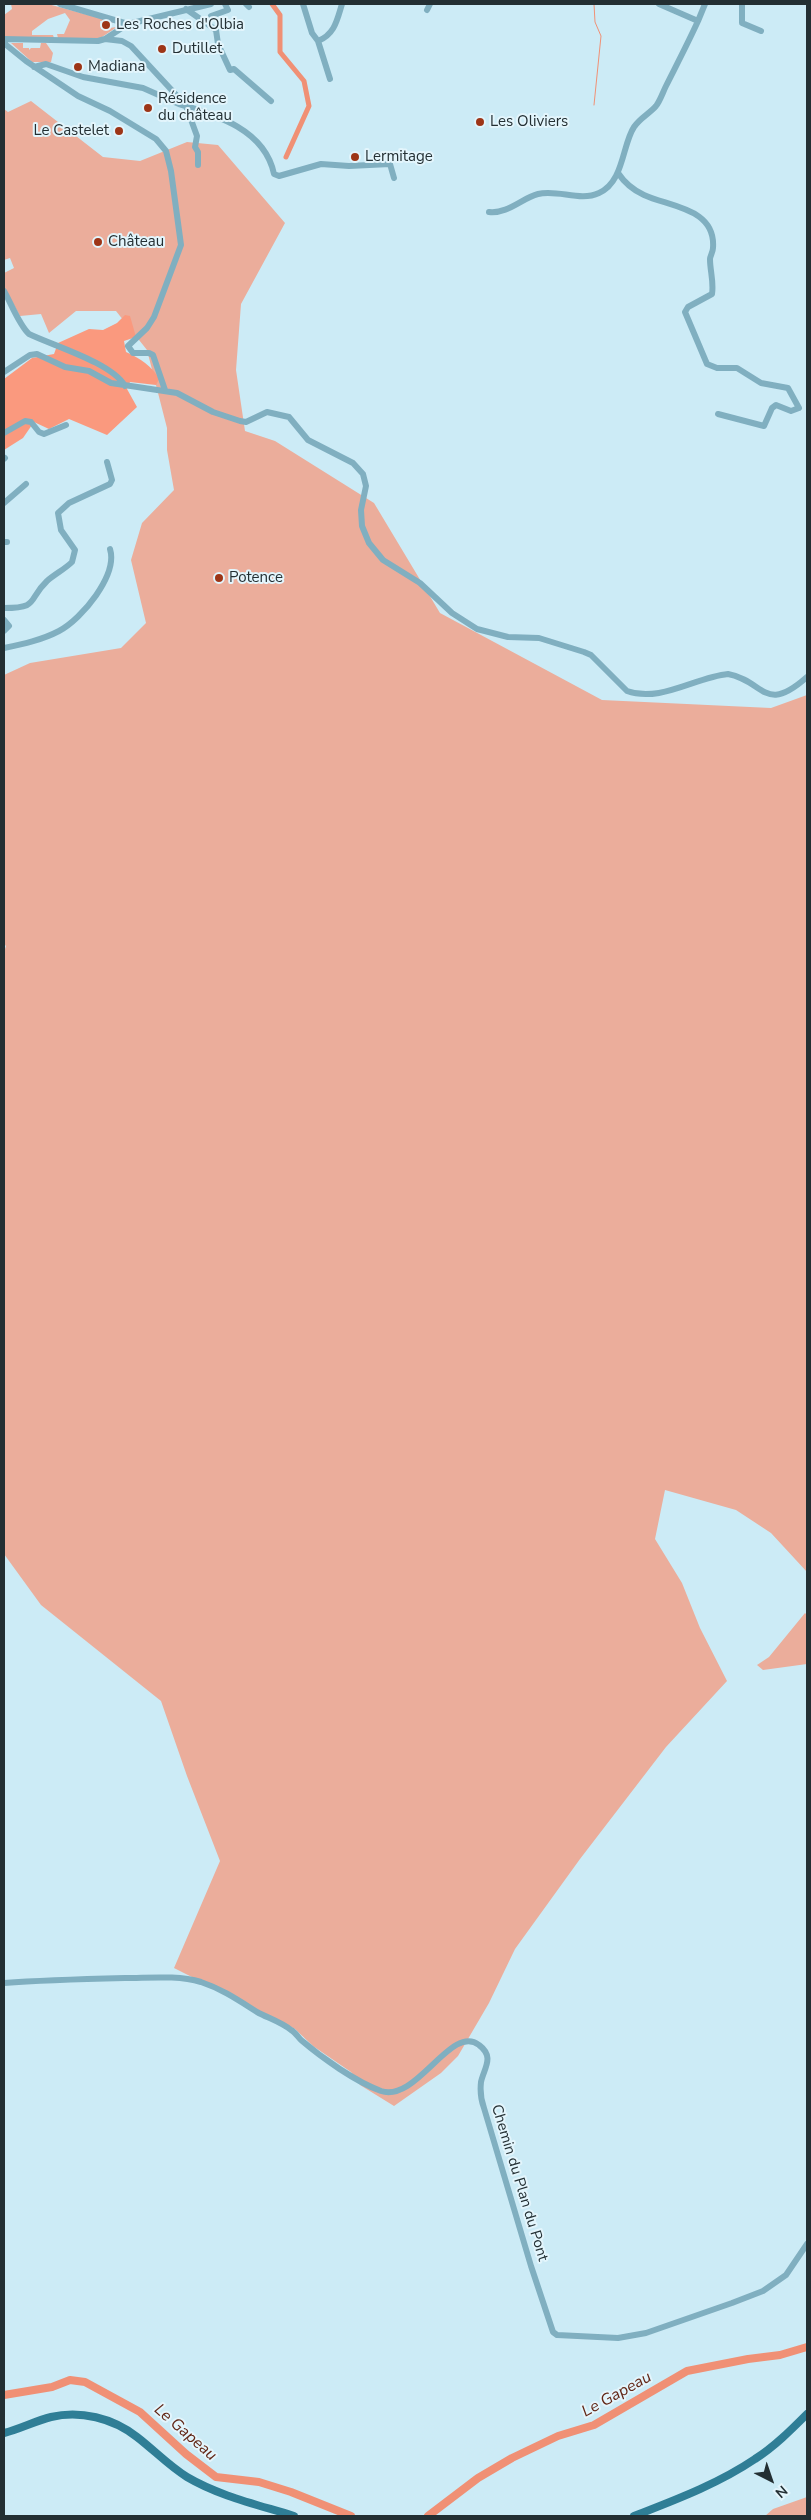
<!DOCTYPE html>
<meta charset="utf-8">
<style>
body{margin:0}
#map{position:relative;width:811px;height:2520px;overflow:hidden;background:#ccebf6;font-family:"Nunito Sans",sans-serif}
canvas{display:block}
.frame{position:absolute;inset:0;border:5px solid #232f33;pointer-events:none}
.north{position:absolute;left:746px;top:2455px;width:50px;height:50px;-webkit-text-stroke:4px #e3f5fc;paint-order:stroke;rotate:139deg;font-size:14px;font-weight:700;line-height:20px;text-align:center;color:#232f33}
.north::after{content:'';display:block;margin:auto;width:18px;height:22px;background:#232f33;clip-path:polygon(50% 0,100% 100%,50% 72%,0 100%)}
</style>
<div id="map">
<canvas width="811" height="2520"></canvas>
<div class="frame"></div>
<div class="north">N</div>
</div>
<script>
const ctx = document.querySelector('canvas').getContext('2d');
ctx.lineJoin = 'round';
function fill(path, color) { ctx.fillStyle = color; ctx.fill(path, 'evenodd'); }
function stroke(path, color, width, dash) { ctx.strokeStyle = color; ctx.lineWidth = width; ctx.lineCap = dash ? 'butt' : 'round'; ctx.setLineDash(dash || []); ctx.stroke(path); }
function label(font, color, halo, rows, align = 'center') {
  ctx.font = font + ' "Nunito Sans",sans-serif'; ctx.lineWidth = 4; ctx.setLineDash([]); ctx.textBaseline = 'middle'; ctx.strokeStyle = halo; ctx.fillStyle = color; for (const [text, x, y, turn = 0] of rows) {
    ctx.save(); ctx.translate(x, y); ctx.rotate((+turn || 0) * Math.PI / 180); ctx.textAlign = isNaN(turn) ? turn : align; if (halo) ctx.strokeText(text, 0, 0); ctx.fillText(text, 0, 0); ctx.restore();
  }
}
const green = new Path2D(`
 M11,4H48L117,23L100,21L101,29L117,27L99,39L58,38L57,34H64L70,20L65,13L48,19L32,31V35H53L54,38L4,37V15L12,9Z
 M11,43H23V48H29V50L31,48H40L41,43H46L53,53L51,62H32Z
 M31,101L103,157L140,161L187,142L218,145L285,223L241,304L236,370L245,431L275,441L374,503L440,613L602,700L771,708L807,695V1572L771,1533L736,1510L665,1490L655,1539L682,1583L700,1628L727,1681L666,1747L580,1859L515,1949L489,2003L458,2056L441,2073L394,2106L360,2085L351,2072L313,2046L295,2029L174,1968L220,1861L187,1776L161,1701L41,1605L4,1554V952L6,946L4,944V675L30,663L121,648L146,623L131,560L142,523L174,490L167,450V428L147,350L116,311H76L49,333L41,314L20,316L4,287V273L14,268L10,258L4,260V109L8,112Z
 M805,1613L807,1615V1664L763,1670L757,1665L769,1657Z
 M807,2497V2516H765L773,2509Z`);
const forest = new Path2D(`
 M125,315L130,316L136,337L124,341L126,352C141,359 151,365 159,379L156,385L130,382L127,389L137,407L107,435L69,419L49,429L34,422L23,438L4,450V379L32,358L54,354L58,343L89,329L103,330L117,323Z`);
const stream = new Path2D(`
 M594,105L601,36L595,22L594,4`);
const canal = new Path2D(`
 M272,4L280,15V52L304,81L309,106L286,157`);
const river = new Path2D(`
 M4,2395L52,2387L70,2380L85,2382L140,2412L186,2454L216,2477L259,2482L291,2492L351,2516
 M428,2516L478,2478L512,2458L558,2436L594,2425L687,2371L748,2359L780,2355L807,2347`);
const minor = new Path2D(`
 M60,4L128,24
 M246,4L249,7
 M303,4L312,33L318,41L330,79
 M742,4V23L761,31
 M186,9L216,30L218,44L230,70L234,69L271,101
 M427,10L430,4
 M211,16L228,10L225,4
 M698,21L705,4
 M4,39L98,41L105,39L128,24L211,4
 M5,39V44L26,61L78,96L110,111L156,139L166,151L171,171L181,245L154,317L147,328L128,346L133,353H149L153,355L165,390
 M105,39L122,41L131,46L179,98V104C217,115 265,130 274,174L279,176L321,164L349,166L390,164L394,178
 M318,41C335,34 337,20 342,4
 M34,67L46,64L83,77L143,88L179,104
 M186,106L197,136L195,147L198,152V165
 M618,173C624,182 633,190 644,195C670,207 716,208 713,248C713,252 710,256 710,259C710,271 714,282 712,294L688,307L685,312L707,364L717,368H737L761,383L788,388L799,408L791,411L776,405L772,408L764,426L718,414
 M489,212C508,214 522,198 538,194C558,189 580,202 599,193C624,182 622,145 634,127C640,118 649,114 656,106C660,101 663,92 666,86C677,64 688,43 698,21L659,4
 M4,291C11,303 19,325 29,334C54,346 112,363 125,386
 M4,372L30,355L37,354L65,367L89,371L111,383L177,393L213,412L240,421L246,422L267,412L289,417L308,440L353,463L363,474L366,486L361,510L362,526L369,543L383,560L420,583L452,613L477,629L508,637L539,638L584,652L591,655L627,691C660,703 696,677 728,674C765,681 764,715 807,677
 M4,433L25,421L31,422L39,432L44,434L66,425
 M4,459L5,458
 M4,503L26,484
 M4,542H7
 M4,608C40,608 27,600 47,581C55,574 65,569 72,562L75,550L61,530L58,513L69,503L110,484L112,480L107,462
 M4,620L9,626L4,631
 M4,648C23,644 42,640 59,631C82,619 118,575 110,549
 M4,1983C44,1980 84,1979 125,1978C149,1978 177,1975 201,1982C222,1989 238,2000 257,2012C268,2018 281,2022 291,2030C295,2032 298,2037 301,2040C322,2058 356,2082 381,2091C417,2103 451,2023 479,2045C495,2057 484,2068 481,2082C480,2091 481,2100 484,2108L531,2266L553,2332L557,2335L618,2338L646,2333L732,2303L763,2291L786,2275L807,2244`);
const major = new Path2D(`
 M4,2433C20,2429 35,2421 51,2417C80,2410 113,2418 137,2437C154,2450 169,2466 187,2477C219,2496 259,2505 294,2516
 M634,2516C675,2500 718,2484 755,2459C774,2447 791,2430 807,2414`);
const markers = [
 [106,25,5,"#9d3517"],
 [162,49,5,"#9d3517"],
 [78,67,5,"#9d3517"],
 [148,108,5,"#9d3517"],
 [480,122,5,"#9d3517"],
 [119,131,5,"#9d3517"],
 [355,157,5,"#9d3517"],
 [98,242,5,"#9d3517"],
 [219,578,5,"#9d3517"]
];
const poiNames = [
 ["Les Roches d'Olbia",116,25],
 ["Dutillet",172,49],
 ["Madiana",88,67],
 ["Résidence",158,99],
 ["du château",158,116],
 ["Les Oliviers",490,122],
 ["Le Castelet",109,131,"right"],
 ["Lermitage",365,157],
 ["Château",108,242],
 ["Potence",229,578]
];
const streetNames = [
 ["Chemin du Plan du Pont",519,2183,73]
];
const waterNames = [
 ["Le Gapeau",617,2395,-29],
 ["Le Gapeau",185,2433,41]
];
fill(green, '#ebad9b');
fill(forest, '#fa997e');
stroke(stream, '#f09075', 1);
stroke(canal, '#f09075', 5);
stroke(river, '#f09075', 8);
stroke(minor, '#80afc0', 6);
stroke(major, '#2f7e96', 8);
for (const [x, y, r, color] of markers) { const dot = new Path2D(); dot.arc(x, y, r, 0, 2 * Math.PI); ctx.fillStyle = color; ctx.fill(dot); stroke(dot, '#e3f5fc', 2); }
label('15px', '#232f33', '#e3f5fc', poiNames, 'left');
label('15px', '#232f33', '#e3f5fc', streetNames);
label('italic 16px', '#612514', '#e3f5fc', waterNames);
</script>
